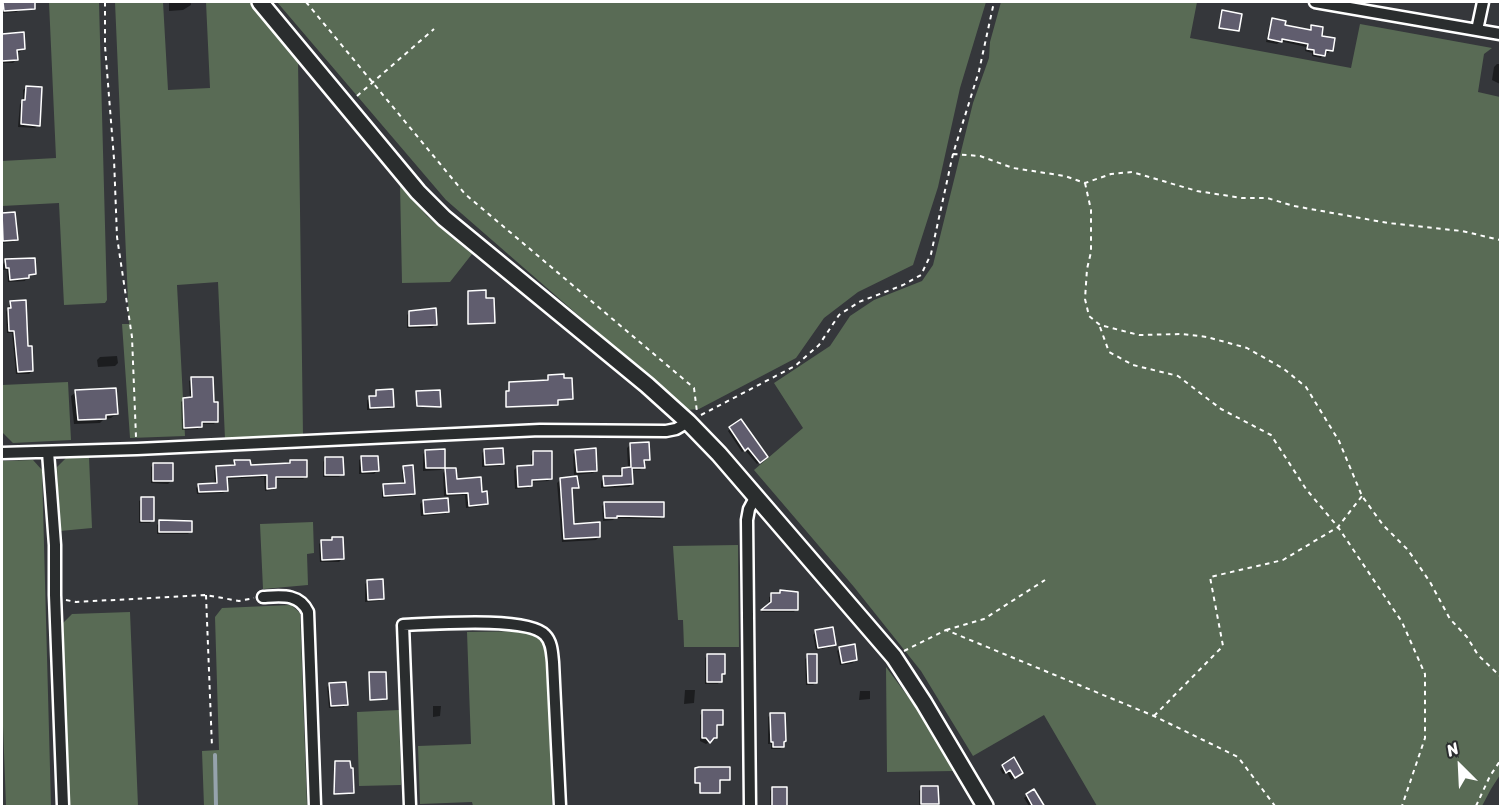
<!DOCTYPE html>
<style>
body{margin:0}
#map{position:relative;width:1502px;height:808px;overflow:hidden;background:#35373b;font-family:Sriracha,sans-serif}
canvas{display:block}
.frame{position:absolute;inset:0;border:3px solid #fff;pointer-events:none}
.north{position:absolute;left:1430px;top:736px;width:60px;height:60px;-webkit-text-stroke:4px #2a2d2e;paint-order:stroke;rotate:336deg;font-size:16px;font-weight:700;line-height:24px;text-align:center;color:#fff}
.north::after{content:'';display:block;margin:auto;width:21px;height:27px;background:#fff;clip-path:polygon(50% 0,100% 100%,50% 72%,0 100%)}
</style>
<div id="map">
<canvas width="1502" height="808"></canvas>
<div class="frame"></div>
<div class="north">N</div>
</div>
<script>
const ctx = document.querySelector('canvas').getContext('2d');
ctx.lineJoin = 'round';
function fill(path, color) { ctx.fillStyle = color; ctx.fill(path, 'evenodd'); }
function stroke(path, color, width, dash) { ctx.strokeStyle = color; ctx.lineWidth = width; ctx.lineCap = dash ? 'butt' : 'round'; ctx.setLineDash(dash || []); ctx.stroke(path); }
const green = new Path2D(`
 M49,2H99L107,300L105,303L64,305L59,203L2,206V161L56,158Z
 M115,2H163L168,90L210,88L206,2H250L298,59L303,436L225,439L218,282L177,285L185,436L130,438L122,324H129Z
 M277,2H986L960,88L938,187L913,265L858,292L824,318L796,358L699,409L687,410L446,200Z
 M1001,2H1197L1190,38L1351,68L1360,24L1492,48L1484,54L1478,92L1500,97V775L1491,789L1482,806H1097L1044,715L973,756L921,671L854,587L754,470L803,428L774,383L830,346L850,316L874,300L922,281L933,265L973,103L989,58L990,42Z
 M400,184L427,216L472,254L450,282L402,283Z
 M68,382L71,440L13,443L2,432V385Z
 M89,457L92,528L60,531L57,467L66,458Z
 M33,460L42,470L51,806H6L3,726H2V461Z
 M313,522L314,553L307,554L308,585L263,589L260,524Z
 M738,545L739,647H684L683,620H678L673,546Z
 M291,605L300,613L307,806H204L202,751L219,750L215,617L222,608Z
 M130,612L138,806H69L63,623L72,614Z
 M535,631L547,644L552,806H473L472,802L420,804L418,746L471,744L467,632Z
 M886,667L932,729L954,771L887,772Z
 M399,710L401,785L359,786L357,712Z`);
const shadow = new Path2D(`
 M2,2H24L17,12L2,13Z
 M169,2H191V5L183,10L169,11Z
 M1273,20L1283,26L1309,30L1312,27L1331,50L1328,53L1324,52L1321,58L1312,56V53L1305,51L1306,47L1280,41L1277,44L1266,42L1270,23Z
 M22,34L23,49L20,52H16V60L13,63H2V35Z
 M1497,64H1500V84L1492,80L1494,67Z
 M26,88L38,125L35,128L18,127L20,104L23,101V90Z
 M3,214L16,239L13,242L2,243Z
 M6,261L34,274L27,277L25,281L8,282L7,270H3V264Z
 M11,302L27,348L32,371L29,374H16L12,333H7L6,312Z
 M410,312L435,325L432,328H407V315Z
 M117,356L118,363L115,366L98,367L97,360L100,357Z
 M192,379L213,404L216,421L214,424H200L198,429L182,430L181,402L184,399H190L189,381Z
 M76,392L116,414L111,418L104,419L100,423L74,424L71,396Z
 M376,392L393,406L390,409L367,410V400L374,397Z
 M730,429L766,457L757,464L745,450L742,452L728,431Z
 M630,445L649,459L643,462V467L640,470H631L632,484L629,487L601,488V481L604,478L620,477V472L623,470L628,469L627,448Z
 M485,450L502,463L500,466L482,467V453Z
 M426,451L444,467L441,470L423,471V454Z
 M576,451L596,470L593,473L574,475L573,454Z
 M533,453L551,479L548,481L531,482V485L528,488L515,489L514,470L517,467H531V456Z
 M362,458L377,471L374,474H359V460Z
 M325,459L342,474L339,477H323V462Z
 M290,461L306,476L303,479H274L275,487L272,490L265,491L264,477L226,479V491L223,493L197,494L196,488L199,485L215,484L214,470L217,468L232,467L235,462L249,467L287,465Z
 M154,464L171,481L168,484L151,483V467Z
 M404,467L414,494L411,496L382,498V488L384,486L403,485L402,470Z
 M446,470L455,481L481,494L486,503L484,506L466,508L465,495L444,496L443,473Z
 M560,480L577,487L571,490L573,525L599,537L596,540L562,542L557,483Z
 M142,499L153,520L150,523H139V501Z
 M423,501L448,511L445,514L421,516L420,504Z
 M605,503L663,516L660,519L615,518L613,520L603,521L602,506Z
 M160,522L190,532L188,534H157V525Z
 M341,538L342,559L339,562H320L319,544L322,541Z
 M368,581L382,599L379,601L365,602V584Z
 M781,592L796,609L794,612H761L769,606V597Z
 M816,632L834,645L831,647L816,650L813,635Z
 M840,648L855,660L853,663L840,665L837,651Z
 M708,655L724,673L718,684H705V658Z
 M808,656L816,682L813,685H806L805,659Z
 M369,674L385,699V700H369Z
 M330,684L346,704L344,707L329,708L327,687Z
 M685,690H695L694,703L684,704Z
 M860,691H870V699L859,700Z
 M433,706H441L440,716L433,717Z
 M703,712L721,724L716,727V738L706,744L700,741V715Z
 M771,714L783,747L780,749H771V744H768V717Z
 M1014,759L1019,775L1011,780L1007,772L1003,774L1000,769Z
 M937,787V806H919V791L921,788Z
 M772,788L786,806H770V791Z
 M1034,791L1043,806H1029L1024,798Z`);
const stream = new Path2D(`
 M215,755L216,806`);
const building = new Path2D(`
 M3,2H35V9L4,11Z
 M1222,10L1242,14L1239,31L1219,28Z
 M1272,18L1286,21L1285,25L1311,30V25L1323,27L1322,36L1335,38L1333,51L1326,50L1325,56L1314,54V50L1307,49L1308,44L1282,39V42L1268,39Z
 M24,32L25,49L17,50L18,60L2,61V34Z
 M26,86L42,87L40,126L21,124L22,100H25Z
 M15,212L18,240L3,241L2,213Z
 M35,258L36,274L29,275V278L10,280L9,268H6L5,259Z
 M486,290V298H494L495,323L468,324V291Z
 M26,300L28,346H32L33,371L18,372L14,331H9L8,308H11L10,301Z
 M436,308L437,325L409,326V311Z
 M564,374V378H572L573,399L558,400V405L506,407V391H509V382L548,380V375Z
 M191,377H213L214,402H218V422H202V427L184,428L183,398L192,397Z
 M116,388L118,414L106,415V419L78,420L75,390Z
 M393,389L394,407L370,408L369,396H376V390Z
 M440,390L441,407L417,406L416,391Z
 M741,419L768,457L760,463L748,448L745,451L729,427Z
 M649,442L650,460H644L645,468H632L633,484L604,486L603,476H622V468L631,467L630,443Z
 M503,448L504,464L485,465L484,449Z
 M596,448L597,471L577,472L575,450Z
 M445,449V468H426L425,450Z
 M533,451H552V479L532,480V486L518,487L517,466L533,465Z
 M361,456H378L379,471L362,472Z
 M325,457H343L344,475H325Z
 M234,460H250L251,465L290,463V460H307V477H276V488L267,489V475L227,477L228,491L199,492L198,484L217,483L216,466L235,465Z
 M153,463H173V481H153Z
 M413,465L415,494L384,496L383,484L405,483L403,466Z
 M445,468H456L457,479L481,477L482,492L487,491L488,504L469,506L468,493L447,494Z
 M577,476L579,488H572L574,524L600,522V537L564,539L560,478Z
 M141,497H154V521H141Z
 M448,498L449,512L424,514L423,500Z
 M604,502H664V517L617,516V518H605Z
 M159,520L192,521V532H159Z
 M332,537H343L344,559L322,560L321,540H332Z
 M383,579L384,599L368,600L367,580Z
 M780,590L798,592V610H761L771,602V593H780Z
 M833,627L836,645L818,648L815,630Z
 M855,644L857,660L842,663L839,647Z
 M707,654H725V674H722V682H707Z
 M807,654H817V683H808Z
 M369,672H386L387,699L370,700Z
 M346,682L348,705L331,706L329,683Z
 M702,710H723V725H717V738H714L710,743L706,738H702Z
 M770,713H785L786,741L784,742V747H773V742H771Z
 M1014,757L1023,773L1015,778L1010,770L1006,773L1002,765Z
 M335,761H350L351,768H353L354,793L334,794Z
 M699,767H730V780H720V793H700V783H695V768Z
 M921,786H938L939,804H921Z
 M772,787H787V807H772Z
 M1034,789L1045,807H1033L1026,794Z`);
const path = new Path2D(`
 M105,2V46L114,159L117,237L132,337L136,437
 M306,2L465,194L694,388L697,412
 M357,96L434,29
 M953,154L980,156L1013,168L1065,176L1085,183L1111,174L1132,172L1197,191L1242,198H1267L1294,206L1388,223L1462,231L1500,240
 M1085,183L1091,210V252L1087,269L1085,299L1089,316L1100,325L1139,335L1182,334L1207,337L1247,348L1284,369L1306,387L1339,441L1362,496L1383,525L1408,550L1430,582L1450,619L1467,637L1478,655L1500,676
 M1100,327L1109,352L1133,365L1178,376L1221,409L1271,435L1306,489L1338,527L1402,622L1425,674V738L1402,806
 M701,415L795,366L819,345L839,315L859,302L903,285L921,275L931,254L953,154L979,71L994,2
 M206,595L212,747
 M66,600L76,602L206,595L239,601L254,598
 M946,630L984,619L1045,580
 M904,651L946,630L1154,716L1238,757L1275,806
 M1154,716L1223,646L1210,577L1283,560L1338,527L1362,496
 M1476,806L1490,776L1500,761`);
const street = new Path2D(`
 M1315,2L1500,34
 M1477,30L1483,2
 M48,452L55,545V595L63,806
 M2,453L137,449L540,430L666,431L676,429L688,422
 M263,597C281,596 299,593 308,612L315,806
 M410,806L403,625C431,624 528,616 545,635C552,642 552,653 553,662L560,806
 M750,806L747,520L749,509L756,496`);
const secondary = new Path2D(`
 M260,2L418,192L444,218L647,385L688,422L719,454L894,657L924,703L985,806`);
fill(green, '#596b55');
fill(shadow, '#0007');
stroke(stream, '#96a3ac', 4);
fill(building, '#605d6e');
stroke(building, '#fff', 1.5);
stroke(street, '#fff', 15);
stroke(secondary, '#fff', 20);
stroke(path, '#fff', 2, [4.5, 4.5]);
stroke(street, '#2a2d2e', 10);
stroke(secondary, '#2a2d2e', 15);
</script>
